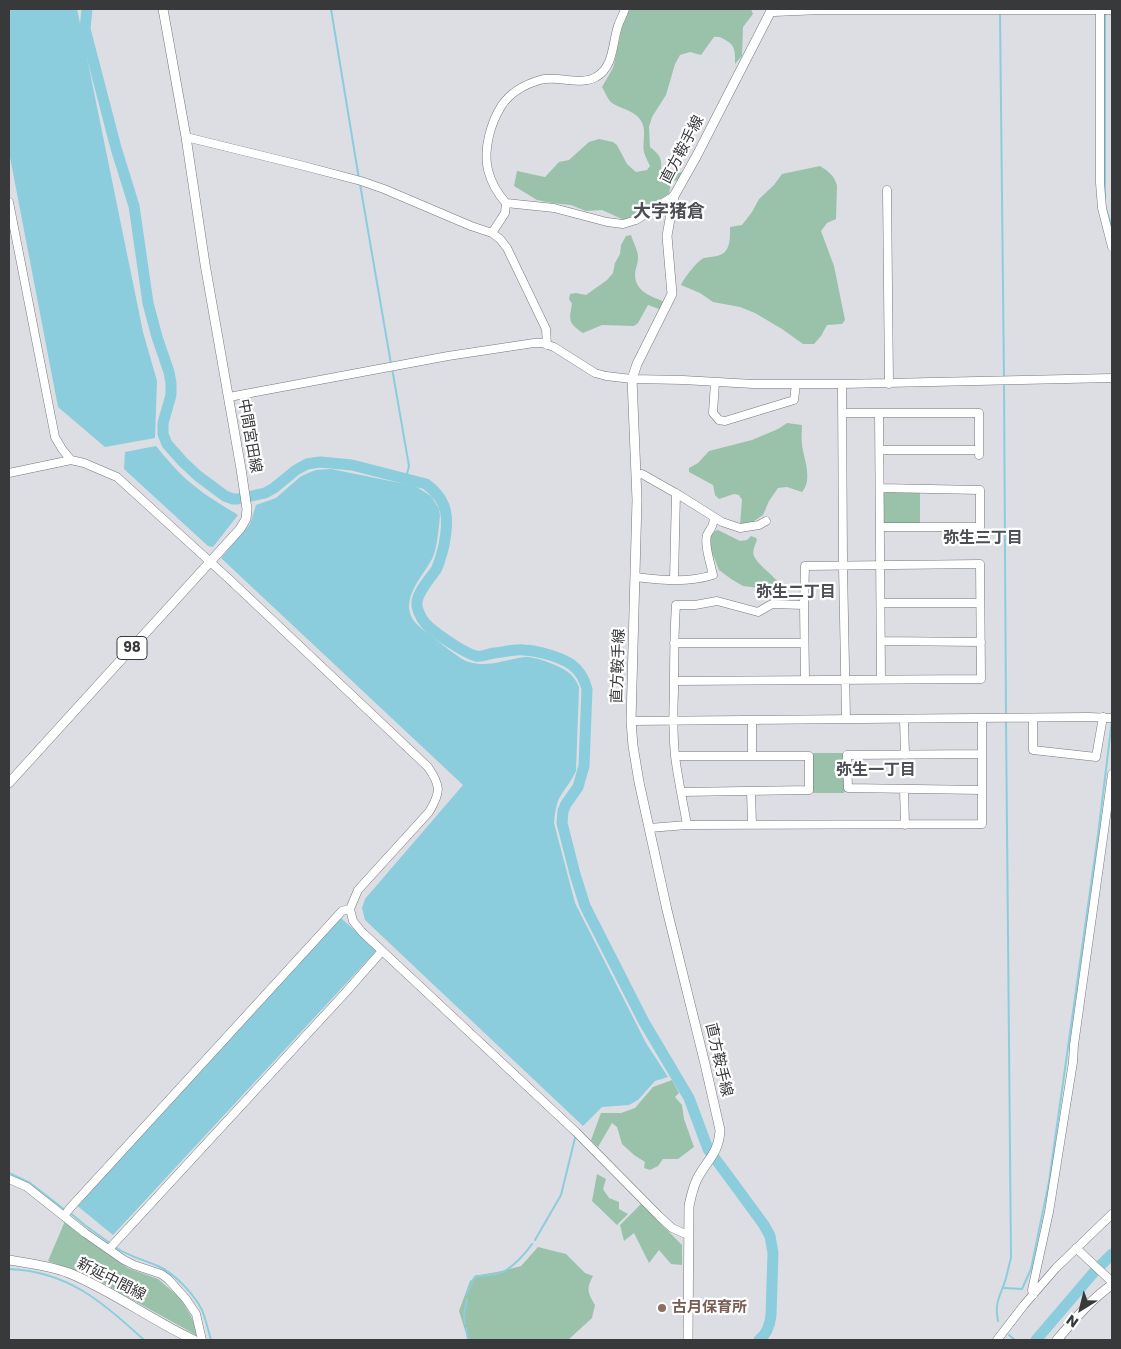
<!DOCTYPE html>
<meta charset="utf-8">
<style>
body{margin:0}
#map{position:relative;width:1121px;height:1349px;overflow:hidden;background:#dcdee3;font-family:Poppins,sans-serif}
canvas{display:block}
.frame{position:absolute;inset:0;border:10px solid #38393b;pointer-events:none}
.north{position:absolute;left:1056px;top:1284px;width:50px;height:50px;-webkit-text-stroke:4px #fff;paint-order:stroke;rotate:216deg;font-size:14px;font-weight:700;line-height:20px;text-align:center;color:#38393b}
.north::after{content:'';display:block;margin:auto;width:18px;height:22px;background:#38393b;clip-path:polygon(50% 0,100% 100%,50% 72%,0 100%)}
</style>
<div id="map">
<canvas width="1121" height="1349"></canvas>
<div class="frame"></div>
<div class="north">N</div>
</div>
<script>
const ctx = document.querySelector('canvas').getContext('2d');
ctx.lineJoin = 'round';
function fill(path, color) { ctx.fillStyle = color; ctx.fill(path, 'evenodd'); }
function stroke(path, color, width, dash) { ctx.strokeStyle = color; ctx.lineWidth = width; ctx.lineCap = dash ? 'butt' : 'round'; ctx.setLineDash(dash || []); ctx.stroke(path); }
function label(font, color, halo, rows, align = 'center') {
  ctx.font = font + ' Poppins,"Noto Sans JP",sans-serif'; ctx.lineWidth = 4.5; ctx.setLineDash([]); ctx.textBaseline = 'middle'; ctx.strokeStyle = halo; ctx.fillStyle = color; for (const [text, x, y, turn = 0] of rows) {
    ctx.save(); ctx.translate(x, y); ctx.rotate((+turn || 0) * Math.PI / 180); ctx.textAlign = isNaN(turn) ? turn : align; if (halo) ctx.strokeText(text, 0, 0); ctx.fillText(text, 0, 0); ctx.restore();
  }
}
const green = new Path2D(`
 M630,9H751L753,14L743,27L742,56L735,64C735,54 736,46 727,41C722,38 720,36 714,37L701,55L690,52L680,55L675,64L666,95L652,117L649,127L650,147C664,158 661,161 661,177L671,174L683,172L678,180L671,182L669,194L627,219H622L602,210L586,211L571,205L552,203L537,200L514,186L517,171L545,177L559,162L569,160L589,142L599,139L613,142L617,145L627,164L636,172L647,170L650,166C648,162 645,156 644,152C642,140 648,129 639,118C632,110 621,109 612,103C608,100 605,92 602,87L613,68L623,24Z
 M820,166C828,171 835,176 837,186L836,219L827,223L821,231L834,266L845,320L842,324L827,325L821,336L814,344H803L782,329L755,313L740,307L713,302L700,293L681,285C684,278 698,260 704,258C708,257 713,257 717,256C731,253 730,238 730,227L742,225L752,212L759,199L774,185L782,174Z
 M631,235C633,242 639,252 638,259C638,264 635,269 635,274C635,292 651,296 665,302L662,310L648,305L638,323L634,326L602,325L583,333C568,323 569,320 572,304L569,299L570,294L576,293L586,295L607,280L613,273L615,263L620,254L621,245L626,236Z
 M787,423L802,425C802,431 801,438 802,445C804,459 813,480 802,492L787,487L778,488L769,501L763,515L750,524L740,525L742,500L739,495L734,494L719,499L715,495L713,485L689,472V468L698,463L709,451L752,440L778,429Z
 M920,491V523H884V492Z
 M718,530L740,541L747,540L751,536L756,538L757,540C755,545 752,551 754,556C758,566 776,576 780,586L774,593H771L759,588L743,586L731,579L719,570L707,540C709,536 713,531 718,530Z
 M813,753H844V793H813Z
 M672,1080L679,1093L675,1097L682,1105L684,1119L694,1147L678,1159H663L658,1166L650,1170L644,1168L645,1162L634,1155L622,1144L617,1127L612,1123L598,1147L591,1140L601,1113H621L635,1108L653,1087Z
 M597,1174L606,1179L603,1189L609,1198L619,1202V1209L628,1214L617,1225L592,1201Z
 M641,1204L682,1245V1265L671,1264L659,1250L649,1263L634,1233L624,1241L620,1225Z
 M65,1221L76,1231L128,1268L158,1279L180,1298L191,1316L197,1330L196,1335L88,1275L48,1261Z
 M538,1247L566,1254L585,1273L593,1276C586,1289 588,1293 595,1305L592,1318L568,1340H468L459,1311L470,1281L480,1275L502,1271L521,1266Z`);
const water = new Path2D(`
 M9,9H77L143,332L157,381L155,438L105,447L58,407L9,152Z
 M156,446C167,459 178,473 192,484C206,496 222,505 238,515L213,547L208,546L124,469L125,452Z
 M331,469L415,486L431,496L439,509L440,516C439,526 437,548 433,557C425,573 409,588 409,608C410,620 419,627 429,634C437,640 460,660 469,662C489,668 506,659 525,657C535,656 560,666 568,672C573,676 576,680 579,687L576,771C572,780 566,787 561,795C556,803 555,813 554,823L575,903L646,1043L668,1077L655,1081L638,1100L629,1105L602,1107L583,1126L365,920L362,908L365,899L463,785L221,558L250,524L256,505L276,498L300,477L308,473L316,470Z
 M341,918L377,950L113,1235L75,1204Z`);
const stream = new Path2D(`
 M331,9L359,179
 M1000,14L1004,379
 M360,184L391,364
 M1105,199V14
 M1105,206L1112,227
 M392,368L409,466L406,478
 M1004,384L1006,716
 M9,1173L30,1183L65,1210
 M69,1212L86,1226L111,1244
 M535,1240L561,1195L575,1138
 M115,1247C130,1257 142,1259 158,1266C174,1273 194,1294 202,1310C206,1320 208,1330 211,1340
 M9,1269C67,1271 103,1302 144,1340
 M1004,1288L1022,1289L1031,1269L1049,1182L1098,835L1112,720
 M466,1295L474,1278L476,1276C483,1276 497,1274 503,1272C513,1267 526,1253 532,1244
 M998,1321C994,1300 1001,1296 1006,1278C1008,1271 1009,1264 1011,1258L1006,721
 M465,1324L464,1314L467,1299
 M466,1328L468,1340
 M1009,1335L1015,1340`);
const river = new Path2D(`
 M87,9L85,29L116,148L134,206L148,303L157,337L169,372L171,383V395L163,423V434L167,444L183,462L198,476L225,496L233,499H238L265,493L274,488L296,470L307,464L320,462L352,465L426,484C449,501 449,519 444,545C442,553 440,562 436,570C430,578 418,592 417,602C416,608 421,618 425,623C433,632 464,653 476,656C481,657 488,654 494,653C504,652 515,649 524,650C531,650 537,652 543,653C565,659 581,665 587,689L584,766L578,787L566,804L563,811L562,823L575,874L585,906L644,1022L689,1098L708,1149L734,1184L764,1225L770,1236L773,1253L771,1315C770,1325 767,1334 759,1340
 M1036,1340L1095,1271L1112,1254`);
const minor = new Path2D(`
 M625,9C623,15 620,20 618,26C612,44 614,67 596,77C581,86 557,75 540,80C526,84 511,92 502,105C491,122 483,149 488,170C491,182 498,194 506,203L554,208L607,222L623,224L636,220L674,196
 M1100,9V183L1102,208L1112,247
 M771,11L774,12L820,10H1112
 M186,137L300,165L361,181L384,189L471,226L492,233L500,239L507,248L546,329L547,345
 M887,190L889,384
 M9,202L55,437L62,449L71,460
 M492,233L505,213L506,203
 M715,382L713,413L719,420L725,421L794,400L796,384
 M842,384L843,566L846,719
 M229,397L448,356L534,343H542L554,347L595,373L606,376L632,379L683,380L753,384H842L1112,378
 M842,413H979V455
 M879,413L881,679
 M880,450H979
 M9,473L71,460L84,463L117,477L229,579L428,767C441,786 441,792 429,812L358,890L350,909L353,921L362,932L576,1132L659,1216L672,1228L688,1235
 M636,475L642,474L679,495L722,522L740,528L759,525L766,521
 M880,488L980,490V527H880
 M635,577C662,580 687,583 713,575C711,565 704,545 707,535C711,527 713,529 714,517
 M674,580L676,493
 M881,603H980
 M804,605L805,680
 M881,641L981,642
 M674,643H804
 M674,681L981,679L980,564L805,566L804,605L772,604L758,612L717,601L695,605H676C674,634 674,662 674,690C673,712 673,735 675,756C678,779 683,802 687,825
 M1033,718V750L1096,757L1103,717
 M904,719L905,755
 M752,720V756
 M631,721L1089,717L1112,718
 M675,756H809V790L681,792
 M904,789L905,825
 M982,790L848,788L847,755L982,754
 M751,791L752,825
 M649,828L687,825L982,824V718
 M9,1179L27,1187L85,1233L124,1260L134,1265L161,1274L168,1279L186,1299L196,1314L202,1340
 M64,1216L70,1208L342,911L350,909
 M1076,1248L1110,1280L1112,1284
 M109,1249L346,992L382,951
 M1033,1295L1032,1290L1049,1212L1073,1062L1074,1045L1112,774
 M997,1340L1024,1305L1056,1268L1112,1214`);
const major = new Path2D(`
 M9,783L210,562L240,529L246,519L247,509L241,469L205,264L186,137L163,9
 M9,1260C28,1263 50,1266 69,1273C113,1291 151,1320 194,1340
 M688,1340L689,1206C691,1196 693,1188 697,1179C707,1160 719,1153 720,1130L705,1064L667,910L639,782L633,746L631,721L637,500L632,379L637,364L672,294L667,236L674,196L696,157L772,9
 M1057,1340C1072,1322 1093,1297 1112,1285`);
const markers = [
 [662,1308,5,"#8d6e63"]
];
const shields = [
 [132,648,30]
];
const shieldNames = [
 ["98",132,648]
];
const streetNames = [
 ["直方鞍手線",683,150,-62],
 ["中間宮田線",249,436,80],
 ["直方鞍手線",619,666,-88],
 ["直方鞍手線",718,1060,77],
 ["新延中間線",111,1280,27]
];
const educationNames = [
 ["古月保育所",672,1308]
];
const neighbourhoodNames = [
 ["弥生三丁目",983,539],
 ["弥生二丁目",796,593],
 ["弥生一丁目",876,771]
];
const quarterNames = [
 ["大字猪倉",669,212]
];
fill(green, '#9ac2ab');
fill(water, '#8bcddd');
stroke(stream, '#8bcddd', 2);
stroke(river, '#8bcddd', 11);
stroke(minor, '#75787c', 9);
stroke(major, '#75787c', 10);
stroke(minor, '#fff', 8);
stroke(major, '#fff', 9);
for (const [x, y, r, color] of markers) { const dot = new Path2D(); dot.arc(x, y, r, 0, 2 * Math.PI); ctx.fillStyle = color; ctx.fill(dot); stroke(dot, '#fff', 2); }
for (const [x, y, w] of shields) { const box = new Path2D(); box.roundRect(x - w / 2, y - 11.5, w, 23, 4); ctx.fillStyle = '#fff'; ctx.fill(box); stroke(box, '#38393b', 1); }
label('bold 14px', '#38393b', null, shieldNames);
label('15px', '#38393b', '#fff', streetNames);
label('bold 15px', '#785e54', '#fff', educationNames, 'left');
label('bold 16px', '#4c4f53', '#fff', neighbourhoodNames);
label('bold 18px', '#4c4f53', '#fff', quarterNames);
</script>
